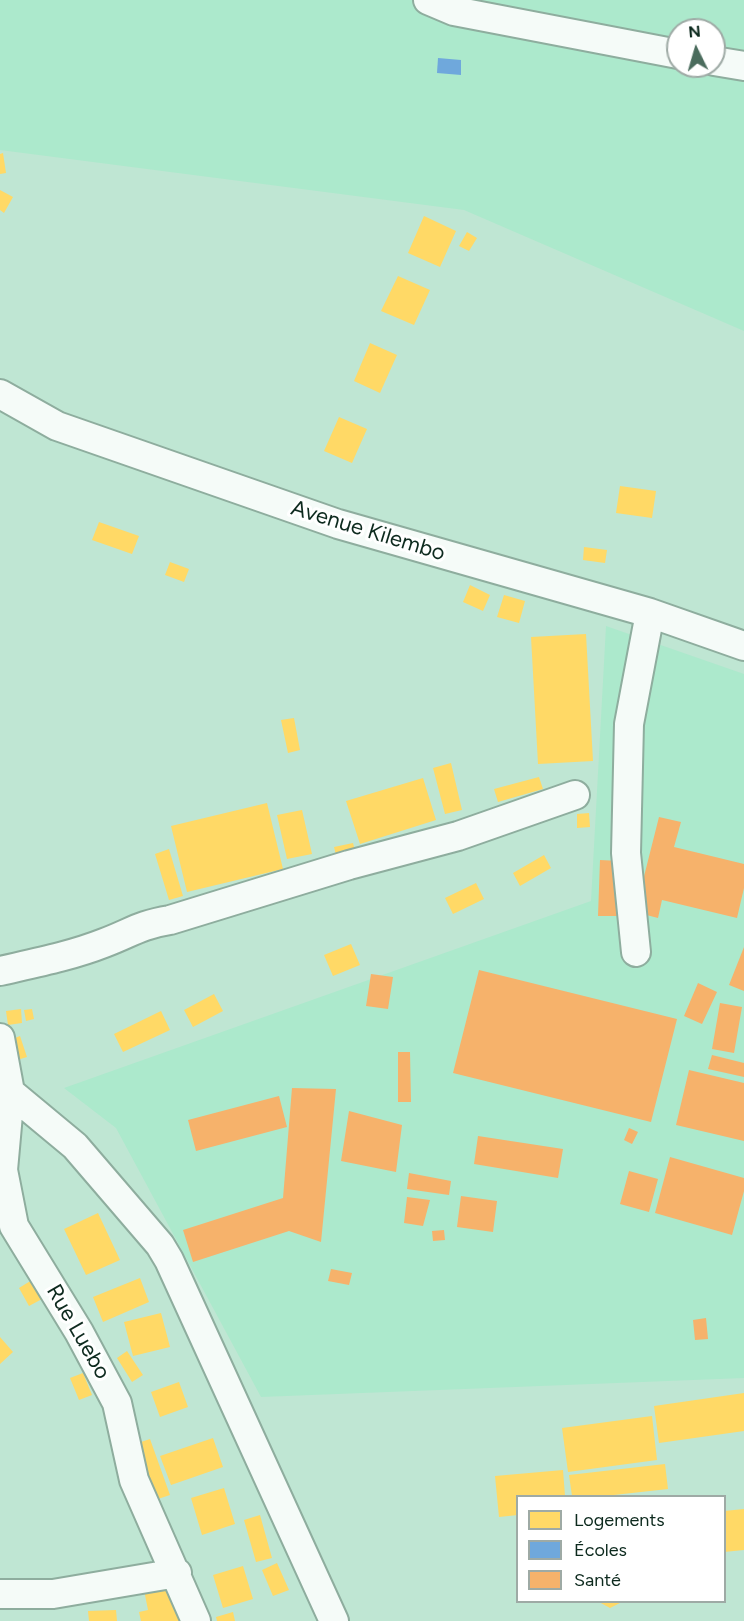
<!DOCTYPE html>
<meta charset="utf-8">
<style>
body{margin:0}
#map{position:relative;width:744px;height:1621px;overflow:hidden;background:#bfe6d3;font-family:Figtree,sans-serif}
canvas{display:block}
.legend{position:absolute;left:516px;top:1495px;width:210px;height:108px;box-sizing:border-box;background:#fff;border:2px solid #9eaaa5;margin:0;padding:8px 10px;list-style:none;font-size:18px;color:#0d2a1e}
.legend li{display:flex;align-items:center;gap:12px;height:30px}
.legend b{width:30px;border:2px solid #9eaaa5}
.north{position:absolute;left:666px;top:18px;width:60px;height:60px;box-sizing:border-box;background:#fff;border:2px solid #9eaaa5;border-radius:50%;rotate:355deg;font-size:16px;font-weight:700;line-height:24px;text-align:center;color:#0d2a1e}
.north::after{content:'';display:block;margin:auto;width:21px;height:27px;background:#4b6c5d;clip-path:polygon(50% 0,100% 100%,50% 72%,0 100%)}
</style>
<div id="map">
<canvas width="744" height="1621"></canvas>
<ul class="legend">
<li><b style="height:16px;background:#ffd966"></b>Logements</li>
<li><b style="height:16px;background:#6fa8dc"></b>Écoles</li>
<li><b style="height:16px;background:#f6b26b"></b>Santé</li>
</ul>
<div class="north">N</div>
</div>
<script>
const ctx = document.querySelector('canvas').getContext('2d');
ctx.lineJoin = 'round';
function fill(path, color) { ctx.fillStyle = color; ctx.fill(path, 'evenodd'); }
function stroke(path, color, width, dash) { ctx.strokeStyle = color; ctx.lineWidth = width; ctx.lineCap = dash ? 'butt' : 'round'; ctx.setLineDash(dash || []); ctx.stroke(path); }
function label(font, color, halo, rows, align = 'center') {
  ctx.font = font + ' Figtree,sans-serif'; ctx.lineWidth = 6; ctx.setLineDash([]); ctx.textBaseline = 'middle'; ctx.strokeStyle = halo; ctx.fillStyle = color; for (const [text, x, y, turn = 0] of rows) {
    ctx.save(); ctx.translate(x, y); ctx.rotate((+turn || 0) * Math.PI / 180); ctx.textAlign = isNaN(turn) ? turn : align; if (halo) ctx.strokeText(text, 0, 0); ctx.fillText(text, 0, 0); ctx.restore();
  }
}
const built = new Path2D(`
 M0,0H744V331L464,210L0,150ZM678,30H714V66H678Z
 M606,626L744,674V1378L261,1397L116,1128L64,1088L591,901Z`);
const homes = new Path2D(`
 M3,153L6,173L0,174V154Z
 M0,190L13,197L4,213L0,210Z
 M424,216L456,231L440,267L408,253Z
 M467,232L477,238L469,251L459,246Z
 M398,276L430,290L414,325L381,311Z
 M370,343L397,355L380,393L354,381Z
 M339,417L367,429L352,463L324,451Z
 M620,486L656,491L652,518L616,513Z
 M99,522L139,536L132,554L92,540Z
 M584,547L607,550L605,563L583,560Z
 M170,562L189,569L184,582L165,575Z
 M470,585L490,595L483,611L463,602Z
 M504,595L525,601L519,623L497,617Z
 M586,634L593,761L538,764L531,637Z
 M294,718L300,750L288,753L281,720Z
 M451,763L462,810L445,814L433,768Z
 M539,777L543,789L498,802L494,789Z
 M423,778L436,820L360,844L346,801Z
 M267,803L283,869L187,892L171,826Z
 M302,810L312,854L287,859L277,815Z
 M589,813L590,827L577,828V814Z
 M353,843L356,855L337,859L334,847Z
 M169,849L183,896L169,900L155,854Z
 M544,855L551,868L520,886L513,873Z
 M476,883L484,899L453,914L445,898Z
 M351,944L360,965L333,976L324,955Z
 M214,994L223,1011L193,1027L184,1010Z
 M21,1009L22,1023L8,1025L6,1011Z
 M32,1009L34,1019L26,1021L24,1010Z
 M161,1011L170,1030L123,1052L114,1034Z
 M20,1036L27,1057L17,1060L10,1040Z
 M98,1213L120,1260L86,1275L64,1229Z
 M140,1278L149,1302L103,1322L93,1297Z
 M32,1280L42,1299L29,1306L19,1288Z
 M161,1313L170,1347L133,1356L124,1322Z
 M0,1337L13,1352L0,1364Z
 M127,1351L143,1375L132,1382L117,1358Z
 M83,1373L92,1395L79,1400L70,1378Z
 M179,1382L188,1407L160,1417L151,1392Z
 M744,1393V1431L659,1443L654,1406Z
 M652,1416L657,1460L568,1472L562,1428Z
 M213,1438L223,1467L171,1485L160,1456Z
 M150,1439L170,1495L155,1500L135,1444Z
 M665,1464L668,1489L605,1496H572L569,1475Z
 M563,1470L565,1496H518V1515L499,1517L495,1476Z
 M224,1488L235,1524L202,1535L191,1498Z
 M744,1509V1550L724,1552V1511Z
 M260,1515L272,1558L256,1562L244,1520Z
 M277,1563L289,1590L273,1596L262,1570Z
 M243,1566L253,1599L223,1608L213,1575Z
 M171,1583L181,1621H141L139,1612L148,1610L144,1590Z
 M599,1602H622L610,1608Z
 M116,1610L117,1621H89L88,1611Z
 M233,1612L235,1621H217L216,1617Z`);
const schools = new Path2D(`
 M438,58L461,60V75L437,73Z`);
const health = new Path2D(`
 M659,817L681,822L674,847L744,864V888L737,918L662,900L658,918L635,912Z
 M600,860L620,861L619,916H598Z
 M744,947V991L729,985Z
 M479,970L677,1019L651,1122L453,1073Z
 M371,974L393,977L388,1009L366,1006Z
 M698,983L717,992L702,1024L684,1016Z
 M720,1003L742,1007L734,1053L712,1049Z
 M398,1052H410L411,1102H398Z
 M712,1055L744,1063V1077L708,1069Z
 M689,1070L744,1083V1141L676,1125Z
 M292,1088L336,1089L321,1242L289,1231L193,1262L183,1230L283,1198Z
 M279,1096L287,1127L196,1151L188,1120Z
 M349,1111L402,1125L396,1172L341,1161Z
 M629,1128L638,1132L632,1144L624,1140Z
 M478,1136L563,1149L558,1178L474,1164Z
 M670,1157L744,1178V1191L732,1235L655,1213Z
 M629,1171L658,1179L649,1212L620,1204Z
 M409,1173L451,1181L449,1195L407,1189Z
 M461,1196L497,1201L493,1232L457,1227Z
 M407,1197L430,1200L423,1226L404,1223Z
 M444,1230L445,1240L433,1241L432,1231Z
 M331,1269L352,1273L349,1285L328,1281Z
 M706,1318L708,1339L695,1340L693,1320Z`);
const minor = new Path2D(`
 M428,0L454,11L678,54
 M714,61L744,66
 M0,394L57,426L338,524L650,613L744,646
 M636,952L626,853L629,724L650,613
 M0,971C35,963 71,956 104,943C131,933 139,925 170,920L349,865L458,836L575,795
 M0,1038L10,1092L3,1170L14,1226L79,1332L117,1403L134,1480L196,1621
 M10,1092L75,1146L160,1245L169,1260L334,1621
 M0,1594H53L177,1573`);
const streetNames = [
 ["Avenue Kilembo",368,531,17],
 ["Rue Luebo",78,1332,60]
];
fill(built, '#ace9cc');
fill(homes, '#ffd966');
fill(schools, '#6fa8dc');
fill(health, '#f6b26b');
stroke(minor, '#8ead9e', 32);
stroke(minor, '#f5fbf8', 28);
label('22px', '#0d2a1e', '#fff', streetNames);
</script>
